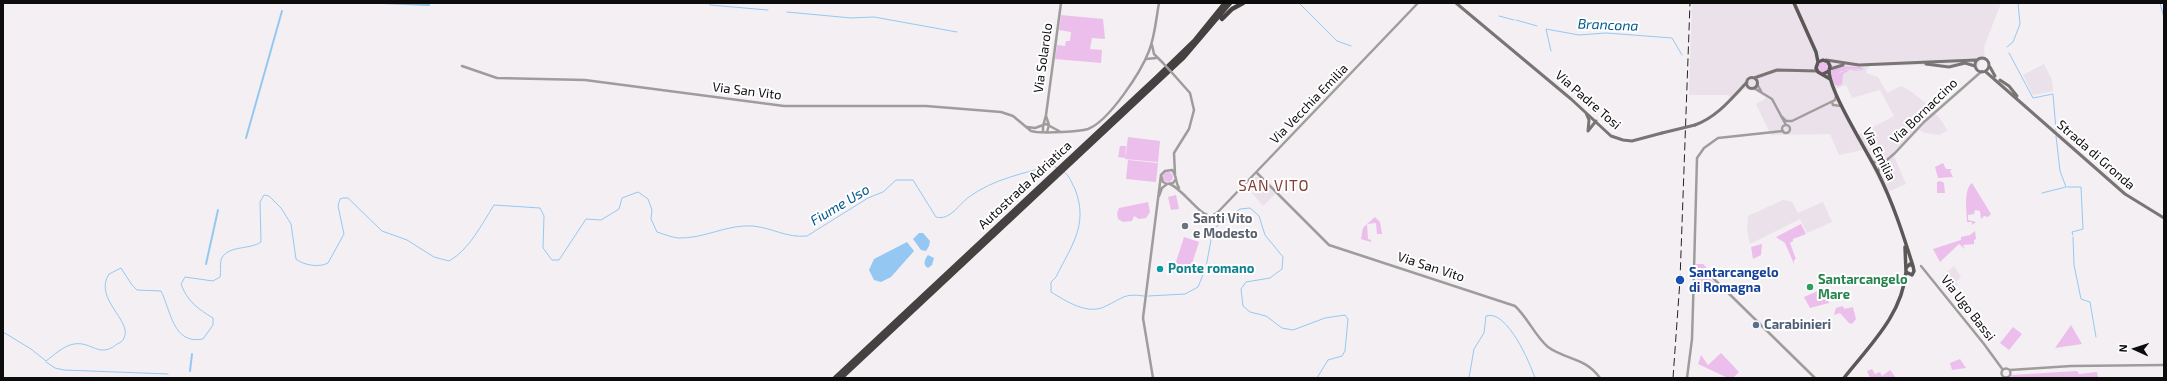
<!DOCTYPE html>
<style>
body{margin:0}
#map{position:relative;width:2167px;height:381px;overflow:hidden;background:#f3eff3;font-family:"Exo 2",sans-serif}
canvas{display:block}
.frame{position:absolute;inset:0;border:4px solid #0d0c0d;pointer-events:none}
.north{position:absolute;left:2115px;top:329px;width:40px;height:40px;-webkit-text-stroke:3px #fffeff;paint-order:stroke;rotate:273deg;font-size:11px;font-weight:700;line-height:16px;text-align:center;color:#0d0c0d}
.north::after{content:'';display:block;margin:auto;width:14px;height:18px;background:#0d0c0d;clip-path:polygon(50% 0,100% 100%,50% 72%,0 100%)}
</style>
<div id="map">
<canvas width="2167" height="381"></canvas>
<div class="frame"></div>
<div class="north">N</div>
</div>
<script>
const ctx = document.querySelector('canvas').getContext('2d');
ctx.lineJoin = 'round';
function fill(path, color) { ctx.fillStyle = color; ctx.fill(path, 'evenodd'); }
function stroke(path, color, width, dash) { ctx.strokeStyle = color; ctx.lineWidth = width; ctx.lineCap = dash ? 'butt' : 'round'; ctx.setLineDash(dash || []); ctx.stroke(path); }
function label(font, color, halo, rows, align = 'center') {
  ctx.font = font + ' "Exo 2",sans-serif'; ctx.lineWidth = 4; ctx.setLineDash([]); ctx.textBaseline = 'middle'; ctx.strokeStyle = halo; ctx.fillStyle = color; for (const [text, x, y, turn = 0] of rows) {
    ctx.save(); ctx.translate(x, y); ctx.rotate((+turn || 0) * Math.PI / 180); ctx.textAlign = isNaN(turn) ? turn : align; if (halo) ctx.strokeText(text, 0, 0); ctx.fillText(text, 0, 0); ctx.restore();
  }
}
const built = new Path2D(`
 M1692,3H2001L1984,47L1985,60L1980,61L1978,68L1966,65L1949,68L1918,65L1870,66L1867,69L1866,73L1878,77L1887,93L1901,86L1912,92L1929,106L1941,120L1947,130L1940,135L1925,133L1919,130L1894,156L1906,184L1885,193L1863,150L1839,155L1830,134L1771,135L1756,104L1767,98L1755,91L1744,89L1732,101L1728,95H1689ZM1846,85L1852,98L1880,90L1894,116L1856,136L1833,90Z
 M2044,64L2052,80L2053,91L2033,95L2023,75Z
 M1256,177H1259L1275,194L1263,206L1252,193L1258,187L1252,180Z
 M1783,200L1792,202L1798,213L1823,202L1832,222L1807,233L1800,219L1750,244L1747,229L1748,216Z
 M1954,266L1961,277L1956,282L1958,286L1953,288L1942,276Z`);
const green = new Path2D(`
 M1061,15L1103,19L1105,39L1092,38L1090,49L1102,50L1101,63L1055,59L1057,45L1065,46L1066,41H1070L1071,32L1059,30Z
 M1817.5 67a5.5 5.5 0 1 1 11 0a5.5 5.5 0 1 1-11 0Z
 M1837,66L1862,67L1864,70C1847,67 1845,69 1832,79L1830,72Z
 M1854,69L1863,71L1850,70L1843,74L1842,84L1838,86L1834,84L1832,80L1841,71Z
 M1128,137L1160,141L1158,162L1125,159Z
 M1120,146H1126L1125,158L1118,157Z
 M1128,160L1158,163L1156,182L1126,179Z
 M1943,163L1946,169H1952L1950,171L1953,177L1938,178L1935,167Z
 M1163 177a5 5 0 1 1 10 0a5 5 0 1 1-10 0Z
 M1941,181L1944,183L1945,193H1937V182Z
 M1972,183L1991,214L1988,217L1984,216L1981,219L1980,211L1975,210L1974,214L1968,215V220L1976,222L1972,225V222H1967C1967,213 1963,190 1972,183Z
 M1176,195L1179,209L1171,210L1168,197Z
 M1148,202L1150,212L1146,218L1139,219L1134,216L1132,221L1123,222L1118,219L1117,213L1119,208Z
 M1375,217L1380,222L1382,234H1377L1376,223L1367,224Z
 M1367,224L1368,239L1371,240V242L1361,239L1363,228Z
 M1801,224L1806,234L1793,239V241L1790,243L1796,259L1794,260V264L1785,243L1776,237Z
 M1975,231L1976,239L1974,240V244L1963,245L1965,249L1959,244L1940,262L1933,249L1961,240V237L1970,235Z
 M1184,237L1199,242L1190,270L1175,265Z
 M1762,244L1761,255L1753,259L1751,247Z
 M1696,264H1703L1715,276L1698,270Z
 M1697,276H1706L1714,282L1703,293L1696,292Z
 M1825,288L1829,303L1810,308L1804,297Z
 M1843,306L1844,309L1853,307L1856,319L1852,324L1849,323L1840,313L1834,315L1836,308Z
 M2071,325L2082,344L2055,348Z
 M2013,327L2022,334L2009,350L2000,343Z
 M1721,353L1739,372L1733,378H1728L1698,364L1701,355L1708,365Z
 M1960,359L1966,368L1952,370L1950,363Z
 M1872,369L1875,374L1880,372L1882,376L1890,370L1896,378H1870L1867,371Z
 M2077,371L2079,374L2097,372L2098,378H2012L2011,375Z`);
const water = new Path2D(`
 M919,233H923L930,241L929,246L926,251L921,250L913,239Z
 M907,242L914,251L891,277L881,282L874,280L869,270L874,259Z
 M928,255L934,258L932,265L928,268C922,265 925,259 928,255Z`);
const stream = new Path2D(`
 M709,3L710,5L768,10
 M1299,3L1337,41L1351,46
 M2160,3L2164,18
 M787,12L851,18L874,17L957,32
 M1499,16L1514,20
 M1516,20L1537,26
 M2007,47L2013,42L2020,24L2018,3
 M1551,51L1546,29L1579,35L1606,33L1672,38L1682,55
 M2009,53L2033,98L2053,94L2056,130
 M1560,78C1567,92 1588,96 1594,111
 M1063,171C1070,176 1071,182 1075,189C1089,225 1071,246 1056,277L1051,282V292C1066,301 1088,316 1106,306C1123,298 1124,293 1144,296
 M2067,187H2081L2083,229L2072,232L2073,235
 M2042,193L2066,187L2060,171L2056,136
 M2073,237L2074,265L2081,299L2090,302L2096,337
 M1148,296L1185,294L1198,287L1206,267L1213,229L1240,209L1250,208L1259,216L1265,235L1283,257L1282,269L1270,278L1246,282L1241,289L1243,306L1250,312L1266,316L1282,328L1293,330L1325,318L1345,315L1348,319L1345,351L1342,356L1328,360L1317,378
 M3,332L31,349L46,361C54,355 63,346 74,344C92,341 99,359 117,344C120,343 123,341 124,338C133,321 93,299 109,274L121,268L132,285L137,290L161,291C171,311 173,345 203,339L213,325V318C198,309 187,301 181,284L185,277L213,281L220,277C221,271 220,266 221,260C226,245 250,250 261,242L260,202L264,195L269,196L281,208L291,224L296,259C303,265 319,268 328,263L344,234L338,206L340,199L343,198H348L382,231L407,240L434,257L449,261C469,250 482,224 494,205L540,208L544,216L543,248L552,260H559L586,219L601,220L619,209L622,198L638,192L648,199L652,210L651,219L657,232C663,234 671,237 678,238C704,239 727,224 753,226C773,228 786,238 807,236L868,198L883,192L896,180H913L936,217C950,221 959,204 969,197C993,179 1025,173 1053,165L1057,168
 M46,362L55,368L64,370L168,374
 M1469,378L1474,349L1484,333L1486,316C1507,309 1530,363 1535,378`);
const canal = new Path2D(`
 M383,3L429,5
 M246,138L282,11
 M206,264L218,210
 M190,371L192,354`);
const tertiary = new Path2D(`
 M1152,45L1154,54L1163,63
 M1146,59L1156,58
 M462,66L497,78L585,80L784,106H926L1001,112L1013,116L1031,131L1036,132C1047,133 1078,132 1088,129C1109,121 1141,72 1149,51C1155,36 1156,19 1159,3
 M1174,75L1190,93L1194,110L1189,129L1174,153L1175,174
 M1757,84L1761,91
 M1754,88L1772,99L1786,125
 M1832,102L1833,105L1841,106
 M1046,116L1049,125L1047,132
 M1781,116L1786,121H1792L1835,100L1836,96
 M1782 129a4 4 0 1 1 8 0a4 4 0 1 1-8 0Z
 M1027,127L1035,128L1046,124L1059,131
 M1043,132V126L1046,115L1061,3
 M1872,162H1882
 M1257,173L1329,245L1515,306C1528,318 1535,336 1548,347C1566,360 1585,357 1600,378
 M1878,173L1880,166L1895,153L1924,122L1982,71
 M1176,179L1173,183L1167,184L1163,182L1161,175L1165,171L1172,170C1177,175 1175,182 1179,188
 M1170,184C1184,190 1199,216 1212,216L1218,212L1418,3
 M1159,196L1162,188L1167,184
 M1921,266L1984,344L2003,370
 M1696,269L1698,271L1695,273L1694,271Z
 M1694,270L1697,158L1704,148L1718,138L1783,131
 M1697,270L1712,277L1815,378
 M2001.5 373a4.5 4.5 0 1 1 9 0a4.5 4.5 0 1 1-9 0Z
 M2010,370L2071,366L2164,365
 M1153,378L1143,318L1161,175
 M1687,378L1692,339L1694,272`);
const secondary = new Path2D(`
 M1456,3L1571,99L1611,136L1623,140L1632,141L1662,133
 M1975 65a7 7 0 1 1 14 0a7 7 0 1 1-14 0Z
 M1826,60L1859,65L1976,60
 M1926,64L1949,67L1965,63L1975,66
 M1990,67L1995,76
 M1830,69L1843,65
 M1986,72L2125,194L2164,218
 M1746.5 83a5.5 5.5 0 1 1 11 0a5.5 5.5 0 1 1-11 0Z
 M1754,78L1777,70L1817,71
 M2000,80L2009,86L2017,96
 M1586,113L1589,120L1588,131
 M1695,125C1717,117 1731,99 1747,82
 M1588,131L1596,121`);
const primary = new Path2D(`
 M1794,3L1816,52L1818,62
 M1829,71C1830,93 1867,151 1878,173C1893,203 1903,234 1913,266
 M1823,74L1829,71L1830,66L1828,62L1823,60L1818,62L1816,68L1818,72L1830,79
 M1905,247L1906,272L1912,275L1914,271L1913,266L1910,264L1907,267
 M1844,378C1870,345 1902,315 1906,272`);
const motorway = new Path2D(`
 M1222,19L1232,9L1243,3
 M835,378L1157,77L1195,40L1225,3
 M841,378L1184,57L1230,3`);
const rail = new Path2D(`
 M1673,378L1680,280L1690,3`);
const tertiaryBridge = new Path2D(`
 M1163,63L1174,75`);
const secondaryBridge = new Path2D(`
 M1662,133L1695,125`);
const markers = [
 [1185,226,4,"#6b7280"],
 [1160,269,4,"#0f9aa8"],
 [1680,280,5,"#1a4fb4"],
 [1810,287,4,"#2e9e5b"],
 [1756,325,4,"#5c6f8a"]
];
const streetNames = [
 ["Via Solarolo",1043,58,-82],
 ["Via San Vito",747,91,7],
 ["Via Padre Tosi",1588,100,41],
 ["Via Vecchia Emilia",1309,104,-46],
 ["Via Bornaccino",1924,111,-44],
 ["Via Emilia",1879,154,63],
 ["Strada di Gronda",2096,155,41],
 ["Autostrada Adriatica",1025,185,-43],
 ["Via San Vito",1431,267,18],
 ["Via Ugo Bassi",1968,308,52]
];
const worshipNames = [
 ["Santi Vito",1193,219],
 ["e Modesto",1193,234]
];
const cultureNames = [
 ["Ponte romano",1168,269]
];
const transitNames = [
 ["Santarcangelo",1689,273],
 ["di Romagna",1689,288]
];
const leisureNames = [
 ["Santarcangelo",1818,280],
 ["Mare",1818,295]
];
const serviceNames = [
 ["Carabinieri",1764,325]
];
const waterNames = [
 ["Brancona",1608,25,2],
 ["Fiume Uso",840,205,-31]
];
const quarterNames = [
 ["SAN VITO",1274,186]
];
fill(built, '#eae1ea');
fill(green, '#ecbeec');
fill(water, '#94c8f2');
stroke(stream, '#94c8f2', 1);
stroke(canal, '#94c8f2', 2);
stroke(tertiary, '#9f9d9c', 2.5);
stroke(secondary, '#787574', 3);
stroke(primary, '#5c5858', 3.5);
stroke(motorway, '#454140', 4.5);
stroke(rail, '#242324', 1, [8, 4]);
stroke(tertiaryBridge, '#9f9d9c', 2.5);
stroke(secondaryBridge, '#787574', 3);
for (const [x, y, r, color] of markers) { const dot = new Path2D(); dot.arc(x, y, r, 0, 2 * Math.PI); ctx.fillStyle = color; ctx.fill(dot); stroke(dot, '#fffeff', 1.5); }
label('13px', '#0d0c0d', '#fffeff', streetNames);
label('bold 13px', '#5b616d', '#fffeff', worshipNames, 'left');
label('bold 13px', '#0d838f', '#fffeff', cultureNames, 'left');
label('bold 13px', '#164399', '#fffeff', transitNames, 'left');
label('bold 13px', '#27864d', '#fffeff', leisureNames, 'left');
label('bold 13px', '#4e5e75', '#fffeff', serviceNames, 'left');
label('italic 14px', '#00598d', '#fffeff', waterNames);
ctx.letterSpacing = '1px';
label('15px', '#843d34', '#fffeff', quarterNames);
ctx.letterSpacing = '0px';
</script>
